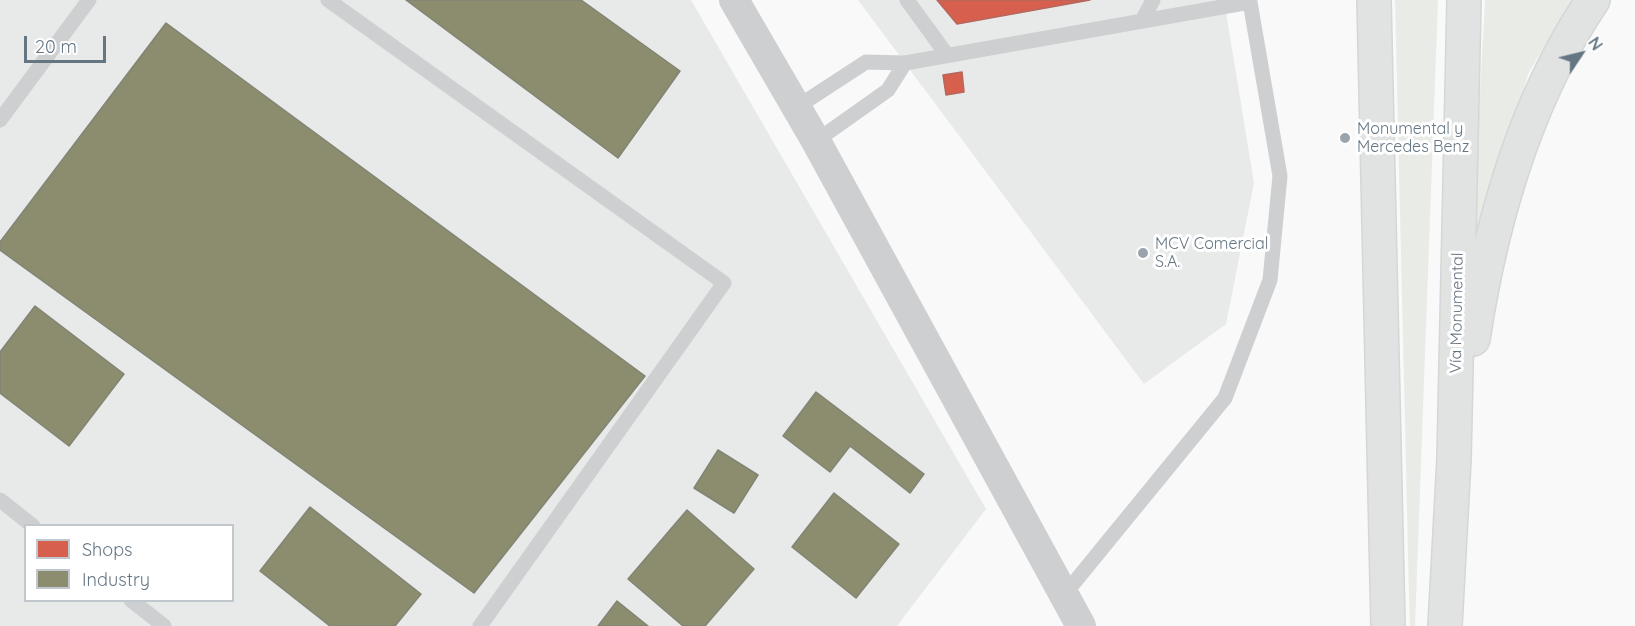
<!DOCTYPE html>
<meta charset="utf-8">
<style>
body{margin:0}
#map{position:relative;width:1635px;height:626px;overflow:hidden;background:#f9f9f9;font-family:Quicksand,sans-serif}
canvas{display:block}
.legend{position:absolute;left:24px;top:524px;width:210px;height:78px;box-sizing:border-box;background:#fff;border:2px solid #c1c8cd;margin:0;padding:8px 10px;list-style:none;font-size:18px;color:#657683}
.legend li{display:flex;align-items:center;gap:12px;height:30px}
.legend b{width:30px;border:2px solid #c1c8cd}
.north{position:absolute;left:1551px;top:24px;width:60px;height:60px;-webkit-text-stroke:4px #fff;paint-order:stroke;rotate:55deg;font-size:16px;font-weight:700;line-height:24px;text-align:center;color:#657683}
.north::after{content:'';display:block;margin:auto;width:21px;height:27px;background:#657683;clip-path:polygon(50% 0,100% 100%,50% 72%,0 100%)}
.scale{position:absolute;left:24px;top:36px;width:82px;height:27px;box-sizing:border-box;border:3px solid #657683;border-top:0;padding-left:8px;font-size:18px;line-height:21px;white-space:nowrap;color:#657683;-webkit-text-stroke:4px #fff;paint-order:stroke}
</style>
<div id="map">
<canvas width="1635" height="626"></canvas>
<ul class="legend">
<li><b style="height:16px;background:#d6604d"></b>Shops</li>
<li><b style="height:16px;background:#8c8c6e"></b>Industry</li>
</ul>
<div class="north">N</div>
<div class="scale">20 m</div>
</div>
<script>
const ctx = document.querySelector('canvas').getContext('2d');
ctx.lineJoin = 'round';
function fill(path, color) { ctx.fillStyle = color; ctx.fill(path, 'evenodd'); }
function stroke(path, color, width, dash) { ctx.strokeStyle = color; ctx.lineWidth = width; ctx.lineCap = dash ? 'butt' : 'round'; ctx.setLineDash(dash || []); ctx.stroke(path); }
function label(font, color, halo, rows, align = 'center') {
  ctx.font = font + ' Quicksand,sans-serif'; ctx.lineWidth = 6; ctx.setLineDash([]); ctx.textBaseline = 'middle'; ctx.strokeStyle = halo; ctx.fillStyle = color; for (const [text, x, y, turn = 0] of rows) {
    ctx.save(); ctx.translate(x, y); ctx.rotate((+turn || 0) * Math.PI / 180); ctx.textAlign = isNaN(turn) ? turn : align; if (halo) ctx.strokeText(text, 0, 0); ctx.fillText(text, 0, 0); ctx.restore();
  }
}
const built = new Path2D(`
 M0,0H691L986,509L897,626H0ZM26,526H232V600H26Z
 M858,0H1224L1254,183L1226,324L1144,384Z`);
const green = new Path2D(`
 M1395,0H1438L1415,626H1410L1409,595Z
 M1485,0H1572L1529,72L1472,248Z`);
const shops = new Path2D(`
 M937,0H1090L957,24Z
 M962,72L964,92L946,95L943,75Z`);
const industry = new Path2D(`
 M406,0H581L680,71L618,158Z
 M166,23L645,376L474,593L0,250V242Z
 M35,306L124,374L69,446L0,393V352Z
 M816,392L924,474L910,493L850,446L830,472L783,436Z
 M718,450L758,475L734,513L694,488Z
 M834,493L899,544L856,598L792,547Z
 M310,507L421,594L395,626H330L260,571Z
 M687,510L754,569L705,626H683L628,579Z
 M617,601L648,626H598Z`);
const lane = new Path2D(`
 M328,0L724,283L480,626
 M907,0L947,55
 M1142,21L1153,0
 M905,63L1250,2L1280,176L1270,280L1225,398L1064,595
 M797,107L866,62L905,63L888,90L816,141
 M0,120L89,0
 M0,500L33,526
 M131,600L164,626`);
const street = new Path2D(`
 M734,0L816,141L1081,626`);
const highway = new Path2D(`
 M1374,0L1388,626
 M1473,339C1491,221 1526,99 1593,0
 M1445,626L1454,459L1464,0`);
const markers = [
 [1345,138,6,"#99a4ac"],
 [1143,253,6,"#99a4ac"]
];
const poiNames = [
 ["Monumental y",1357,129],
 ["Mercedes Benz",1357,147],
 ["MCV Comercial",1155,244],
 ["S.A.",1155,262]
];
const streetNames = [
 ["Vía Monumental",1457,313,-89]
];
fill(built, '#e8e9e9');
fill(green, '#e8ebe6');
fill(shops, '#d6604d');
stroke(shops, '#b4675d', 1.5);
fill(industry, '#8c8c6e');
stroke(industry, '#808574', 1.5);
stroke(highway, '#d5d6d6', 36);
stroke(lane, '#cecfd0', 15);
stroke(street, '#cecfd0', 30);
stroke(highway, '#e1e2e2', 33);
for (const [x, y, r, color] of markers) { const dot = new Path2D(); dot.arc(x, y, r, 0, 2 * Math.PI); ctx.fillStyle = color; ctx.fill(dot); stroke(dot, '#fff', 2); }
label('16px', '#657683', '#fff', poiNames, 'left');
label('16px', '#657683', '#fff', streetNames);
</script>
